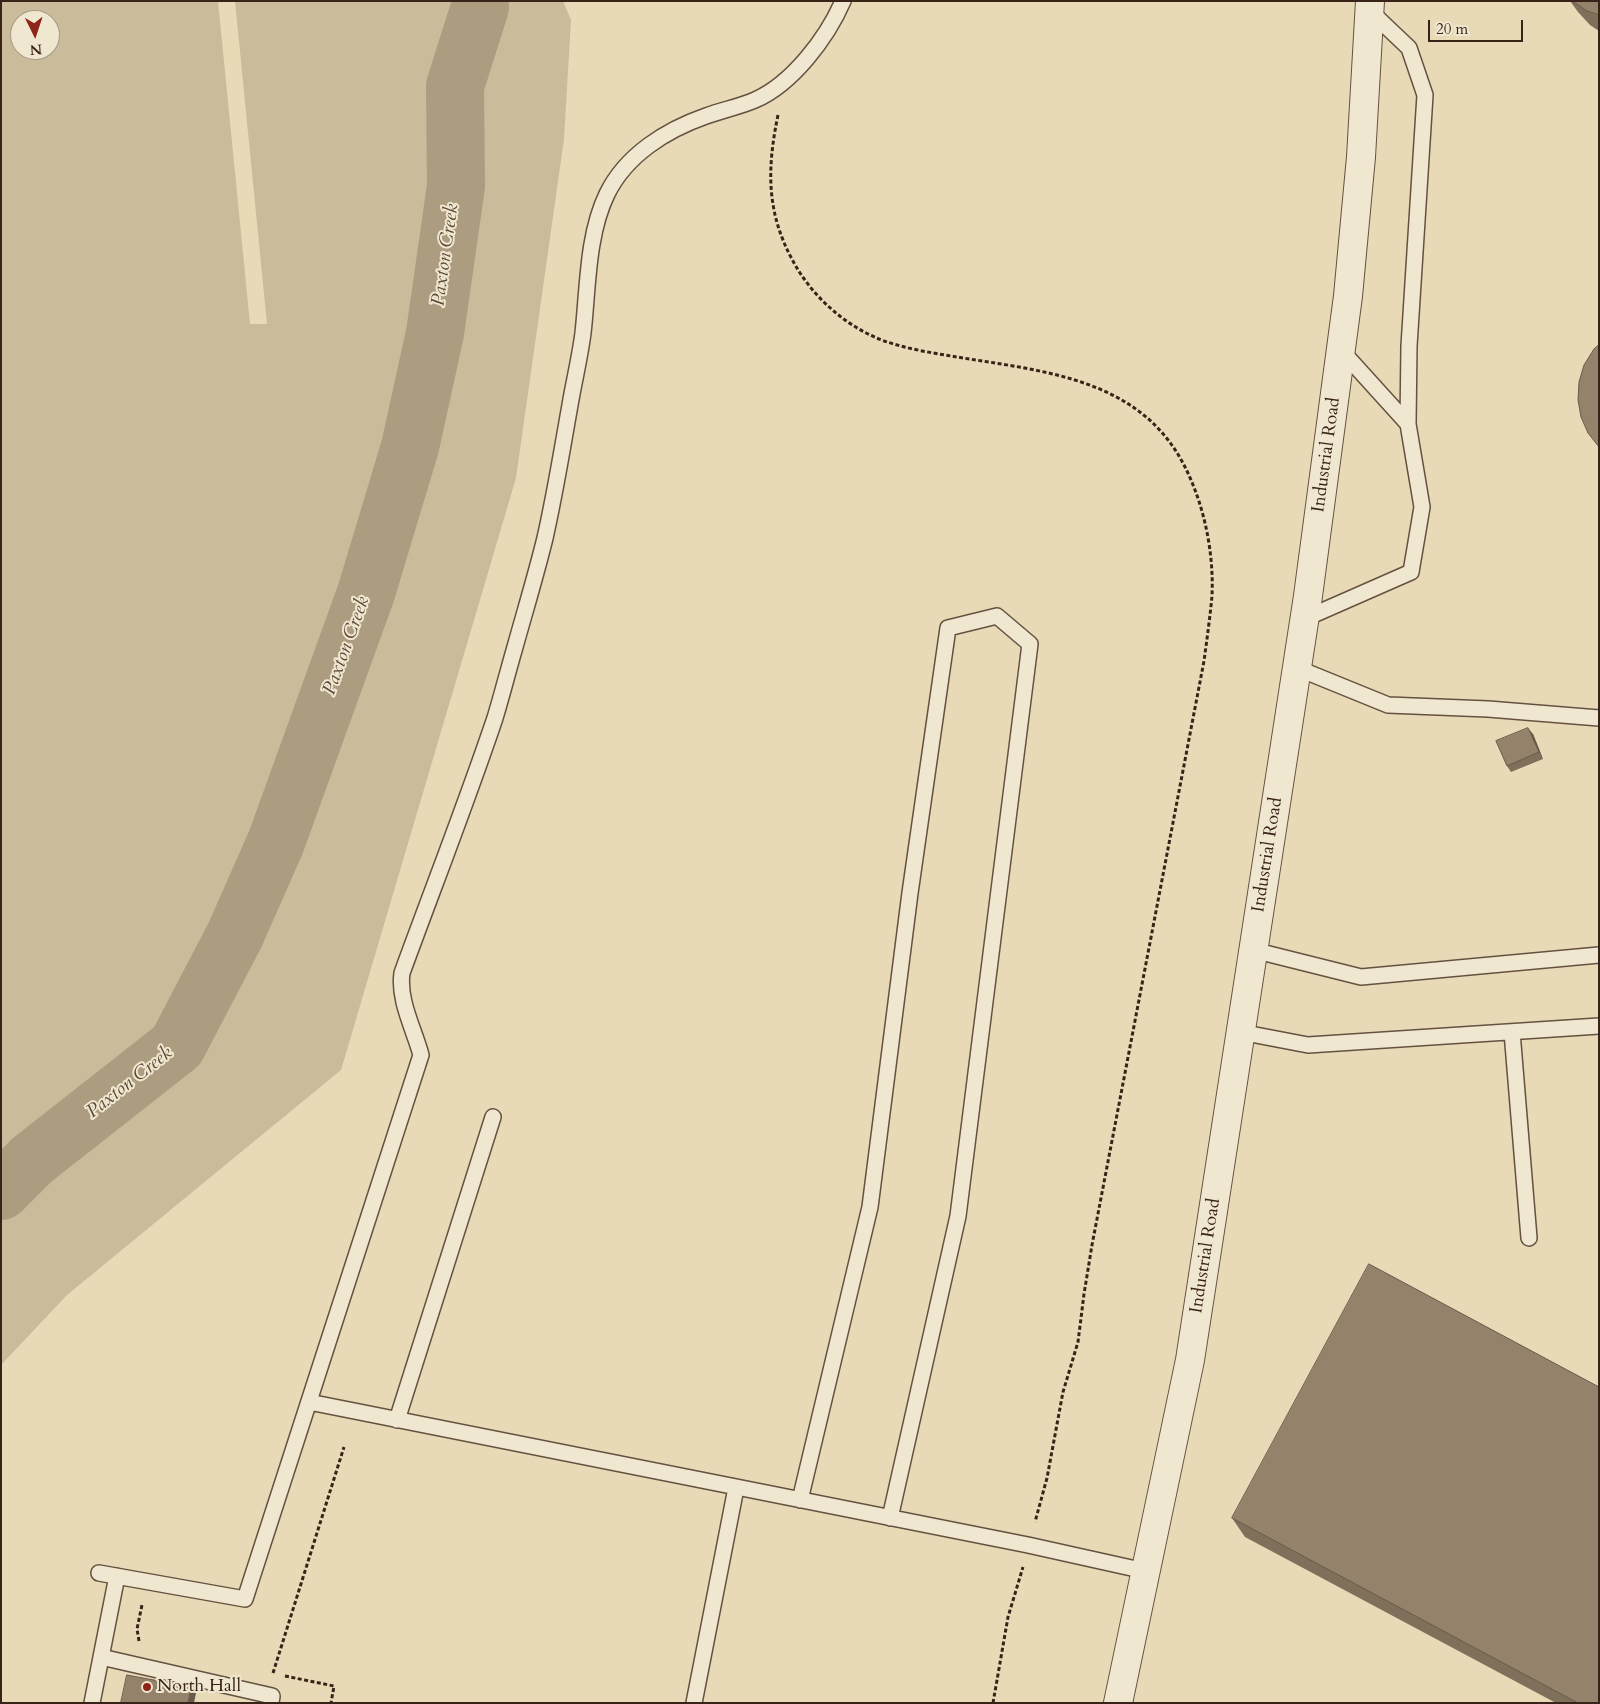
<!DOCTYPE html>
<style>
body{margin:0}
#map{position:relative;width:1600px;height:1704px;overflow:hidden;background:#e8dab6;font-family:Cardo,serif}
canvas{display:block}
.frame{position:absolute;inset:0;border:2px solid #392318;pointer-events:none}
.north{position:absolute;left:10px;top:10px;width:50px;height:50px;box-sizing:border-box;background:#f0e7d0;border:1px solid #a79986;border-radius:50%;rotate:176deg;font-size:14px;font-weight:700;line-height:20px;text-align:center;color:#392318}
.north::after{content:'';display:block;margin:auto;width:18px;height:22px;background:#8f2418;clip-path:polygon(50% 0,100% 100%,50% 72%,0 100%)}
.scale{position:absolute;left:1428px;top:20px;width:95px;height:22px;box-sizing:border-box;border:2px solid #392318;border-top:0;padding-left:6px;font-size:15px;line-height:18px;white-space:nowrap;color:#392318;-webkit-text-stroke:4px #f0e7d0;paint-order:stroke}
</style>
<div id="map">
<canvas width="1600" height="1704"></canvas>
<div class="frame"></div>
<div class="north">N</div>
<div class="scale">20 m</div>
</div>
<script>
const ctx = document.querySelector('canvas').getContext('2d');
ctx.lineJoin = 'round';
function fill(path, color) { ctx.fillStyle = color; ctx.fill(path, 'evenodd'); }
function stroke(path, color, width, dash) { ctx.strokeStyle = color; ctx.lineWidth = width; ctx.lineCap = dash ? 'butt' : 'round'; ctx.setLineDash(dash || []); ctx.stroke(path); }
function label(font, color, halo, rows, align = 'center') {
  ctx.font = font + ' Cardo,serif'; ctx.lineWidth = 4; ctx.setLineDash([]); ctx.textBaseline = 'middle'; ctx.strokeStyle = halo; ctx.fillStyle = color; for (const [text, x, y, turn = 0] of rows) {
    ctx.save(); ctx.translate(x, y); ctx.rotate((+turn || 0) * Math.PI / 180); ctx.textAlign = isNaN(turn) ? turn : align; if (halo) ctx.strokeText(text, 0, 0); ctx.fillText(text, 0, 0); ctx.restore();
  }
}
const green = new Path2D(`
 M1,1H218L250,324H267L235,1H563L571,20L564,139L516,478L341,1070L67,1295L1,1365ZM20,20H50V50H20Z`);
const river = new Path2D(`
 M1,1191L32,1160L177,1046L235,935L276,842L366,593L410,447L435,333L456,186L455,86L480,7V1`);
const path = new Path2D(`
 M778,115C767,168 766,212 793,261C811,295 843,324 879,339C902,348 927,352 951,356C1039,371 1138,376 1184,465C1204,504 1214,552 1212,596C1210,617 1207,639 1204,661L1092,1245L1084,1294L1078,1342L1063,1392L1047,1478L1035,1522
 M139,1641L137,1629L142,1605
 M273,1673L344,1447
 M285,1676L334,1686L331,1703
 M993,1703L1008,1617L1023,1567`);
const service = new Path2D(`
 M1341,350L1408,424
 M1304,619L1411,572L1422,507L1408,424L1409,346L1425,95L1409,48L1369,10
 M1297,668L1388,705L1488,709L1599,718
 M1253,950L1361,977L1599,955
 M1240,1032L1308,1045L1599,1026
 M1512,1032L1529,1238
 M309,1402L1028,1545L1145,1571
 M397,1420L493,1117
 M800,1500L870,1207L910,893L948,628L997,616L1030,644L958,1216L890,1518
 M99,1573L245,1599L421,1055C414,1029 398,1000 402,973C433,888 466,804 495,718C502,695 508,671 515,647C525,611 536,575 545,538C555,494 562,450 570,405C574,381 580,357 583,333C588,289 587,235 607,194C626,155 666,130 706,116C722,110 739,107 755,100C792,84 827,38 843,1
 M101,1657L272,1696L271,1703
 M92,1703L117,1576
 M694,1703L736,1488`);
const tertiary = new Path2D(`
 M1118,1703L1190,1360L1308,596L1348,296L1361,157L1370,1`);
const wall = new Path2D(`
 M1570,1H1599V31L1590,25L1578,12Z
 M1533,734L1543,759L1511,772L1507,766Z
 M1232,1518L1599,1703H1556L1245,1537Z`);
const shadedWall = new Path2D(`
 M1528,728L1533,734L1543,759L1539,752Z
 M191,1687L196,1693L194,1703H188Z`);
const building = new Path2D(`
 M1573,1H1599V15L1587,11Z
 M1599,345V447L1588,433L1581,417L1578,400L1579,382L1584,365L1594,349Z
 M1528,728L1539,752L1507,766L1496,741Z
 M1369,1264L1599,1387V1703H1578L1232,1518Z
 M127,1675L191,1687L188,1703H121Z`);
const markers = [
 [147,1687,5,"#8f2418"]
];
const streetNames = [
 ["Industrial Road",1327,455,-82],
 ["Industrial Road",1268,855,-81],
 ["Industrial Road",1206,1256,-81]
];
const poiNames = [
 ["North Hall",157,1687]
];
const waterNames = [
 ["Paxton Creek",446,255,-82],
 ["Paxton Creek",347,646,-70],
 ["Paxton Creek",130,1083,-38]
];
fill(green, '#cabb9b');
stroke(river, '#ac9c80', 58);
stroke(service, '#655140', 18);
stroke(tertiary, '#655140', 30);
stroke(path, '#392318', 3, [4, 2.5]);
stroke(service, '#f0e7d0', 15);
stroke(tertiary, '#f0e7d0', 28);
fill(wall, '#7f705b');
fill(shadedWall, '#685b4a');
fill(building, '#94826a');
stroke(building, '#685b4a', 1);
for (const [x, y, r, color] of markers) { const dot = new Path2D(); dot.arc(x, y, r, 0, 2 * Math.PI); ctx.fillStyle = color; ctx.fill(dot); stroke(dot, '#f0e7d0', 2); }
label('18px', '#392318', '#f0e7d0', streetNames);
label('18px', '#392318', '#f0e7d0', poiNames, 'left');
label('italic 19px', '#5c4737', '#f0e7d0', waterNames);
</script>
